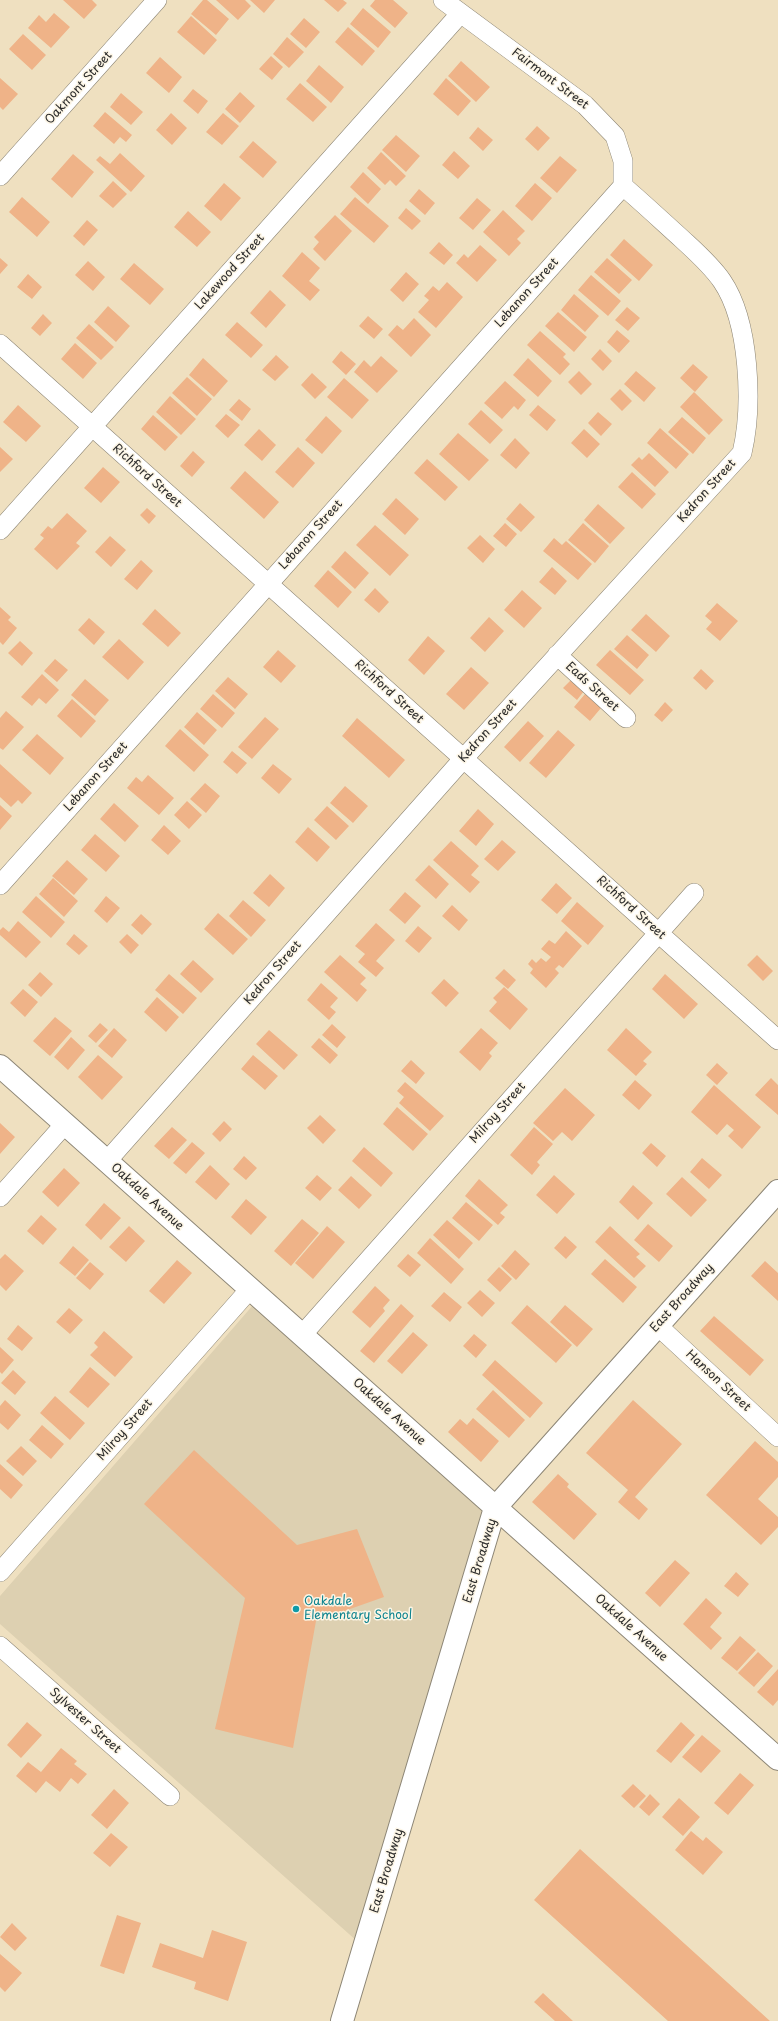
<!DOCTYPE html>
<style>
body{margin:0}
canvas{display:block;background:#efe0c0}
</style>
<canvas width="778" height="2021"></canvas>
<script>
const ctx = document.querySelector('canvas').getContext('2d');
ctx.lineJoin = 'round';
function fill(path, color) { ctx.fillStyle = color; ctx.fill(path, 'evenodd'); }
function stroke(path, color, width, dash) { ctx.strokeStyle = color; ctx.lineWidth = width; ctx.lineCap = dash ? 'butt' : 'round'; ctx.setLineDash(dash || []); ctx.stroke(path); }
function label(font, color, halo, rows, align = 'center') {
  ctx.font = font + ' "Playpen Sans",sans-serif'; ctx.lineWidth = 3; ctx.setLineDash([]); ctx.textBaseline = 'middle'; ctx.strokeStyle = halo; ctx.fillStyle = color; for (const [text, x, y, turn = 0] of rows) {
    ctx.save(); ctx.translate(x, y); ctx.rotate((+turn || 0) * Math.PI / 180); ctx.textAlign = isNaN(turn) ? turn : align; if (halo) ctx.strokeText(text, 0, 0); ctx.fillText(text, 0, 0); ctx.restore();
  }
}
const built = new Path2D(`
 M254,1304L484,1512L358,1942L0,1624V1596Z`);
const building = new Path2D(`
 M63,0H92L97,5L84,19Z
 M203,0H207L229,19L216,35L191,14Z
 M216,0H245L251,6L238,20Z
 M250,0H275L264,13Z
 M324,0H343L347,3L338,12Z
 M375,0H393L408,13L395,28L370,6Z
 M363,8L391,32L378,48L350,24Z
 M54,13L70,27L51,48L28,28L39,15L46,22Z
 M191,16L217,40L204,55L177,32Z
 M304,18L320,32L306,48L290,34Z
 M348,27L375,51L362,66L335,42Z
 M23,34L46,55L32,70L9,49Z
 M287,37L304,52L289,68L273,54Z
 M271,56L283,67L272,80L259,69Z
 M160,57L182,77L169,93L146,73Z
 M461,61L490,87L476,102L448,76Z
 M319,65L344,87L331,103L306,81Z
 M0,78L18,94L3,110L0,107Z
 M446,78L471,101L458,116L433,94Z
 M300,83L327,107L313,122L286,99Z
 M193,89L208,101L198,114L183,101Z
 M240,92L255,106L240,123L225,109Z
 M121,93L143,112L131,125L110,107Z
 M105,112L132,135L126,142L120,137L114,144L93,126Z
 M171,113L187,128L172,145L156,130Z
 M223,113L239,126L222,145L206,132Z
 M537,126L550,138L538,151L525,139Z
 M478,127L493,140L483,151L469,138Z
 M396,135L420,156L406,172L382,150Z
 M253,141L277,162L263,178L239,157Z
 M454,151L470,166L458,179L442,165Z
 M381,152L406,176L396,186L390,180L385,185L367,168Z
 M120,153L145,176L131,192L96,160L100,156L110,164Z
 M73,154L94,172L72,198L51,179Z
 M560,156L577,170L557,193L540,178Z
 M363,172L381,189L368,204L350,187Z
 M113,181L127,194L113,208L99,196Z
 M224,183L241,198L221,221L204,206Z
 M535,183L552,198L532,221L515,206Z
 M419,189L435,203L425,215L409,201Z
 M22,197L50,222L37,237L9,212Z
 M355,197L389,226L374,243L340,214Z
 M477,198L491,210L473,230L459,218Z
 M406,208L421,221L412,230L398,218Z
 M503,210L525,231L517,239L521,243L509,256L483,232Z
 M188,211L211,232L197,247L174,227Z
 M335,215L352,231L325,261L313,249L319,242L314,237Z
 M87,220L98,230L84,246L73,236Z
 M624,239L653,265L639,281L610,255Z
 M439,242L453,255L444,265L429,253Z
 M480,245L497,260L477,282L456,263L464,254L468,258Z
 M302,252L320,268L309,281L320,290L310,301L282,276Z
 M0,258L8,265L0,274Z
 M607,258L632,280L619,294L594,272Z
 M88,261L105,277L93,291L75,275Z
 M134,263L164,289L150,305L120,279Z
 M406,272L419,284L403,302L390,290Z
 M28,274L42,287L32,299L17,287Z
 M591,275L621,301L608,316L578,290Z
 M447,282L463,297L436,328L418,312L429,300L424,296L433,286L439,291Z
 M270,290L286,305L266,328L250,313Z
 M574,294L599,316L585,332L561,310Z
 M108,306L130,326L116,342L94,322Z
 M627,307L640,318L628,331L615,320Z
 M558,312L587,337L574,352L545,326Z
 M43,314L52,323L40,336L31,328Z
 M368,316L383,329L374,339L359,326Z
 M414,318L431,335L411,357L388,335L397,325L403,330Z
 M237,322L263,345L251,358L225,335Z
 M89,324L114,347L101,360L76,338Z
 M617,330L630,341L619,353L607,342Z
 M540,331L566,354L563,357L570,364L560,375L527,345Z
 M75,343L97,363L83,379L61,359Z
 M600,349L612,361L603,371L591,359Z
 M341,351L356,364L346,375L332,362Z
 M276,355L289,367L275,381L262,370Z
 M381,356L398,371L377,393L354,372L364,360L371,367Z
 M203,358L228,381L214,397L189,375Z
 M528,358L552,381L538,397L513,375Z
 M693,364L708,377L695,392L680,378Z
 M579,371L592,384L581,395L568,382Z
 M636,371L656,388L644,402L624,384Z
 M312,373L327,387L315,399L301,385Z
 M187,377L212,399L197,416L172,393Z
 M344,378L369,400L352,419L327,397Z
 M505,381L526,400L518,410L514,406L502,419L484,403Z
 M620,389L632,401L622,411L610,399Z
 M694,392L723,420L709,435L680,407Z
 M170,396L196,419L181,435L156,412Z
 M239,399L251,409L242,421L229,410Z
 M18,405L41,426L26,442L3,422Z
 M538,405L556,420L547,431L529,415Z
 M481,410L503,430L490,444L468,424Z
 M598,412L612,424L601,436L588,423Z
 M226,414L240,425L228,438L215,426Z
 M153,415L178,437L165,451L141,429Z
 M326,416L342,431L322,454L305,440Z
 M682,417L706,438L693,454L668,432Z
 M660,428L689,454L676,469L647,443Z
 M259,429L276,445L262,461L244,445Z
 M584,429L600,444L587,458L571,443Z
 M458,433L489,460L469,481L439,454Z
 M515,438L530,453L516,469L500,455Z
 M0,447L13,459L0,472Z
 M298,447L315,463L293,488L275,472Z
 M193,451L205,462L192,477L180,466Z
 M649,453L669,472L655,487L631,465L639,457L642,460Z
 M427,459L458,487L445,501L414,473Z
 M103,467L120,482L101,503L84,488Z
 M245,471L279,502L264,519L230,488Z
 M632,472L656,494L642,509L618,487Z
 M396,498L419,519L405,535L382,514Z
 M520,503L535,517L521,532L506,519Z
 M598,504L625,528L610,544L584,520Z
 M147,508L156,516L149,524L140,515Z
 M67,513L87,531L76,543L80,546L57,570L34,549L44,538L40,535L48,526L52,529Z
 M505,523L517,534L506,547L493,536Z
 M583,523L609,546L595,563L568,540Z
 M375,525L409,555L390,576L356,545Z
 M480,535L495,549L483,563L467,548Z
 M110,536L126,550L111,567L95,552Z
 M554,538L562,545L566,541L592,564L578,580L543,551Z
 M345,551L369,573L355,589L331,567Z
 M141,560L153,571L137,590L124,579Z
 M552,567L567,581L555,595L539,582Z
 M328,570L352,592L338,608L314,586Z
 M375,588L389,602L379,613L364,600Z
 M522,590L542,608L524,628L504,610Z
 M717,603L738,621L720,641L706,629L712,622L705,616Z
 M0,607L11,617L8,620L17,628L3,645L0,642Z
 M155,609L181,633L168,647L142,624Z
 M646,614L670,636L656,652L631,630Z
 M489,617L504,631L485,652L470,638Z
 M89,618L105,632L94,645L78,630Z
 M627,635L649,655L637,669L614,649Z
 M428,636L445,651L424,675L408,660Z
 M119,639L144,662L128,680L102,657Z
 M20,641L33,653L22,666L8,653Z
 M278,650L296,666L281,683L263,667Z
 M610,650L644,680L630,695L596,665Z
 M55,659L68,670L57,682L44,671Z
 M471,667L489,683L464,710L446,694Z
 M701,669L714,681L706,690L693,678Z
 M42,674L59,690L46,704L39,698L32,706L21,697Z
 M228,677L248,694L235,709L215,691Z
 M85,679L109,700L95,716L71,695Z
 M571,680L584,691L577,700L563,688Z
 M213,694L235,713L222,728L200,709Z
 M585,694L601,708L590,721L574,707Z
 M72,699L96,721L81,738L57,716Z
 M665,702L673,710L662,722L654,715Z
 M6,711L24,727L3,750L0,748V718Z
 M197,712L217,730L204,745L184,727Z
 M265,717L279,729L252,759L238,747Z
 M357,718L405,760L389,778L342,736Z
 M528,721L544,736L520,762L504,747Z
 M180,729L209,755L194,772L165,746Z
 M558,730L575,745L546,778L529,763Z
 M37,734L64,758L50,775L22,750Z
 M232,751L247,763L237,774L223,762Z
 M0,764L32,793L22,804L18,800L11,807L0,797Z
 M273,764L292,779L279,794L261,778Z
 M148,775L174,798L159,815L127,788L136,777L142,782Z
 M205,783L220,796L206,813L190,799Z
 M345,786L368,806L353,823L330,803Z
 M187,801L202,815L189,829L174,815Z
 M114,803L139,826L125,842L100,819Z
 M0,805L12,816L0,830Z
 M327,806L349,826L336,840L314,820Z
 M478,809L494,824L476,846L459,831Z
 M164,825L181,841L168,855L151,840Z
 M308,827L330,847L317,862L295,842Z
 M95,834L120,856L106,872L81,850Z
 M502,840L516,852L498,871L484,859Z
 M451,841L479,866L471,875L480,882L470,893L433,860Z
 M67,860L88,879L74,895L52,876Z
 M429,865L449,884L436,899L415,880Z
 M270,874L285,888L269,907L253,893Z
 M53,878L78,901L64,917L39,894Z
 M556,883L572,898L557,914L541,900Z
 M405,892L421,906L405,924L389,910Z
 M36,896L65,922L51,938L22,912Z
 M106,896L120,908L107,923L94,911Z
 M243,900L266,920L251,937L229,916Z
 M577,902L604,926L588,945L561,921Z
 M452,905L468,920L459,931L442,916Z
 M218,913L248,939L233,955L204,929Z
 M141,914L152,924L142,935L131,925Z
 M18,921L41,942L26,958L0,935V930L3,927L9,932Z
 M376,923L395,940L376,961L384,968L376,977L358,962L365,954L355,946Z
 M418,926L432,938L419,953L405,941Z
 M566,931L582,946L563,968L559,965L555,969L559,973L546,988L530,973L533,969L528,964L532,959L536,963L541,958L546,962L551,957L541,949L549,940L555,944Z
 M74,934L88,946L79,955L66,944Z
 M127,934L139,945L131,954L119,942Z
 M340,955L366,978L360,984L367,990L357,1002L324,972Z
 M757,955L773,971L763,981L747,965Z
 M193,960L214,979L201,993L180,974Z
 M504,969L516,980L508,989L495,978Z
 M40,972L53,984L41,997L28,985Z
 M169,974L197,998L183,1014L155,990Z
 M665,974L698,1004L684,1019L652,989Z
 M444,979L459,993L446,1007L431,993Z
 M321,983L338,998L330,1007L336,1012L329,1020L307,1000Z
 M504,987L528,1009L510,1030L489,1011L497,1002L493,998Z
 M23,989L38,1002L25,1017L10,1003Z
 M157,997L179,1017L166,1032L144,1012Z
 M55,1017L72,1031L50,1056L33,1041Z
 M100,1023L108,1030L96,1043L88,1036Z
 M332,1024L346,1037L337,1048L322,1035Z
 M114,1028L127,1040L112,1058L98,1046Z
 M481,1028L498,1043L489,1053L492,1056L480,1071L459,1052Z
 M626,1028L652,1052L643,1061L647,1064L636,1076L607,1050Z
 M269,1030L298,1055L284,1070L256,1044Z
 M71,1037L85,1050L68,1070L54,1057Z
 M319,1038L338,1055L330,1064L311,1047Z
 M98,1055L123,1077L102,1100L78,1077Z
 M253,1055L278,1076L265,1090L241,1069Z
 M411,1060L425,1073L416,1084L401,1071Z
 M717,1063L728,1073L717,1085L706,1075Z
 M771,1078L778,1085V1115L755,1095Z
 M635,1080L652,1095L639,1110L622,1095Z
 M405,1082L444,1116L430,1131L399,1103L404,1097L397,1091Z
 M714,1085L761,1127L742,1149L728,1136L734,1130L727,1124L717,1135L691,1112Z
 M565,1088L595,1115L572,1141L562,1132L553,1141L533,1123Z
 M397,1107L428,1134L413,1151L383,1124Z
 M320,1115L336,1130L323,1144L307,1128Z
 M224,1121L232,1129L220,1142L212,1134Z
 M0,1123L15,1137L0,1154Z
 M172,1127L187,1140L169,1159L154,1146Z
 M534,1127L553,1144L537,1162L540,1165L532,1175L510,1155Z
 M192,1142L205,1153L186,1174L173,1163Z
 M651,1143L666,1156L657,1167L642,1153Z
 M364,1147L393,1173L381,1187L352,1161Z
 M244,1156L257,1168L246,1180L233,1169Z
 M702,1158L722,1175L709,1189L690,1172Z
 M210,1165L230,1184L216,1200L195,1182Z
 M64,1168L80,1183L58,1207L42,1192Z
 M317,1175L332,1188L320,1201L305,1188Z
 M554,1175L575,1194L557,1214L536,1195Z
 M351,1176L372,1195L359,1209L338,1190Z
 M682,1177L707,1200L691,1217L666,1194Z
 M479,1179L508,1205L500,1213L505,1217L498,1225L465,1196Z
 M633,1185L653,1203L638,1220L619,1202Z
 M246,1199L267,1217L251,1235L231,1217Z
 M466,1202L493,1225L479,1241L452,1218Z
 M104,1203L121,1218L101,1240L85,1225Z
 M41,1215L57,1229L43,1245L27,1231Z
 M302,1219L319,1233L291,1266L274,1251Z
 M447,1220L473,1243L459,1259L433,1235Z
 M648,1224L673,1246L659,1262L634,1240Z
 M129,1226L145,1241L126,1262L109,1247Z
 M327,1226L345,1242L313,1279L295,1263Z
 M610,1226L640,1254L636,1257L646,1266L634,1278L595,1242Z
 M565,1236L577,1247L566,1259L554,1248Z
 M430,1238L464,1269L451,1284L417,1253Z
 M73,1246L89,1260L75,1276L59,1263Z
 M515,1250L530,1264L516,1280L501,1266Z
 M5,1254L24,1271L6,1291L0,1285V1259Z
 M408,1254L421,1265L410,1277L397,1266Z
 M605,1259L637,1287L623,1303L591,1274Z
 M177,1260L192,1273L164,1304L149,1291Z
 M765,1261L778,1273V1301L751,1276Z
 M90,1262L104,1274L90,1290L76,1278Z
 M499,1267L512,1279L500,1292L487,1280Z
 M375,1286L390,1300L383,1308L385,1311L370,1328L352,1312Z
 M480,1290L495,1303L482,1317L467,1303Z
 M444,1292L462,1307L450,1322L431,1306Z
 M401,1304L414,1316L374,1363L360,1351Z
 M527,1305L572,1345L556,1363L511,1323Z
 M565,1305L593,1329L577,1347L550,1322Z
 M69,1308L83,1320L70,1334L56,1322Z
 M714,1316L764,1360L750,1376L700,1331Z
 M18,1325L33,1338L22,1351L7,1339Z
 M104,1331L133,1357L115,1377L90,1355L98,1347L94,1343Z
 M413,1332L428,1345L402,1374L387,1361Z
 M474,1334L487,1345L476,1358L463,1346Z
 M0,1347L14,1360L2,1374L0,1372Z
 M495,1360L543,1403L530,1418L482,1375Z
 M90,1367L110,1384L88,1408L69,1392Z
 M13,1370L26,1382L15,1395L1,1383Z
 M493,1390L525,1420L509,1438L476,1409Z
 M55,1396L85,1423L70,1440L40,1413Z
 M5,1400L21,1415L8,1430L0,1423V1406Z
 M633,1400L682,1444L635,1497L648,1509L639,1520L618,1502L628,1490L586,1453Z
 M473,1418L499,1441L481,1462L448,1432L460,1419L467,1425Z
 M42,1425L64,1444L51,1459L29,1440Z
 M755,1441L778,1462V1477L758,1499L778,1517V1527L761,1545L706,1495Z
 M21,1446L37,1461L23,1476L6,1461Z
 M194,1450L297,1545L357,1529L384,1597L316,1621L293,1748L215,1729L245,1598L144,1504Z
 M0,1464L23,1485L11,1499L0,1489Z
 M558,1474L569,1484L567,1487L597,1514L574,1540L532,1502Z
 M675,1560L690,1573L660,1607L645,1593Z
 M736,1572L749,1584L738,1597L724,1586Z
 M706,1598L722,1613L710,1627L722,1638L711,1650L683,1624Z
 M740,1636L756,1650L737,1671L721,1658Z
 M758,1652L773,1666L754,1687L738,1673Z
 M778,1669V1700L773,1706L757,1692Z
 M27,1722L42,1735L21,1758L7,1745Z
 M681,1722L695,1735L671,1763L656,1751Z
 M702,1735L721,1751L701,1773L682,1757Z
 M61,1748L77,1761L74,1764L87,1774L78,1784L71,1778L60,1792L46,1781L36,1793L16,1776L28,1762L41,1772Z
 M740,1773L754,1785L728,1815L714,1803Z
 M633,1784L646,1796L634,1808L621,1796Z
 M114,1789L129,1803L107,1829L91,1815Z
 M650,1794L660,1804L649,1816L639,1807Z
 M679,1798L700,1817L683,1836L662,1817Z
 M691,1831L703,1841L706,1837L723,1852L703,1875L675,1850Z
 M111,1833L128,1847L110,1867L93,1853Z
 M580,1849L770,2021H668L534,1900Z
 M117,1915L141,1923L124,1974L100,1966Z
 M12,1923L27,1938L15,1951L0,1937Z
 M212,1930L247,1942L228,2001L194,1989L196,1982L152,1967L160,1943L203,1958Z
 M0,1954L22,1973L5,1992L0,1987Z
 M543,1993L573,2021H555L534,2002Z`);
const minor = new Path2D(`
 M0,176L157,0
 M0,344L778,1040
 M0,530L460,14
 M557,655L626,718
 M0,885L623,186
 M107,1161L464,758L742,453C753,406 750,322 722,281C711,265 696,252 682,239C662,221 643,203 623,186V161L615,136L585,105L443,0
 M0,1197L65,1124
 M658,1326L778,1437
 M302,1335L694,893
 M0,1572L250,1289
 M0,1646L170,1796`);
const tertiary = new Path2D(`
 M0,1066L778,1759
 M342,2021L495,1508L778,1191`);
const markers = [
 [296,1609,4,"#0f9aa8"]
];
const streetNames = [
 ["Fairmont Street",550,79,37],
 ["Oakmont Street",79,88,-48],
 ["Lakewood Street",230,272,-48],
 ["Lebanon Street",527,293,-48],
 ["Richford Street",147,476,42],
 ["Kedron Street",707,491,-48],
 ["Lebanon Street",311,535,-48],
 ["Eads Street",592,687,42],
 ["Richford Street",389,692,42],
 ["Kedron Street",488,731,-48],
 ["Lebanon Street",96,777,-48],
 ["Richford Street",631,908,42],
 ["Kedron Street",273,973,-49],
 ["Milroy Street",498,1113,-48],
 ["Oakdale Avenue",147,1197,42],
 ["East Broadway",682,1298,-48],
 ["Hanson Street",718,1381,43],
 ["Oakdale Avenue",389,1412,42],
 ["Milroy Street",125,1430,-49],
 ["East Broadway",480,1561,-73],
 ["Oakdale Avenue",631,1628,42],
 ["Sylvester Street",85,1721,42],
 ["East Broadway",387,1871,-73]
];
const cultureNames = [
 ["Oakdale",304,1602],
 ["Elementary School",304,1616]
];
fill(built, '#ddd0b1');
fill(building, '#efb388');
stroke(minor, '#8d8676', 20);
stroke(tertiary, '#8d8676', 24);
stroke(minor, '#fff', 19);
stroke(tertiary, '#fff', 22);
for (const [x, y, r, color] of markers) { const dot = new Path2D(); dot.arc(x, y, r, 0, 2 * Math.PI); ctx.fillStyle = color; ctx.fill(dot); stroke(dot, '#fcf5e5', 1.5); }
label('12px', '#2b2b2b', '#fcf5e5', streetNames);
label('12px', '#0d838f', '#fcf5e5', cultureNames, 'left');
</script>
